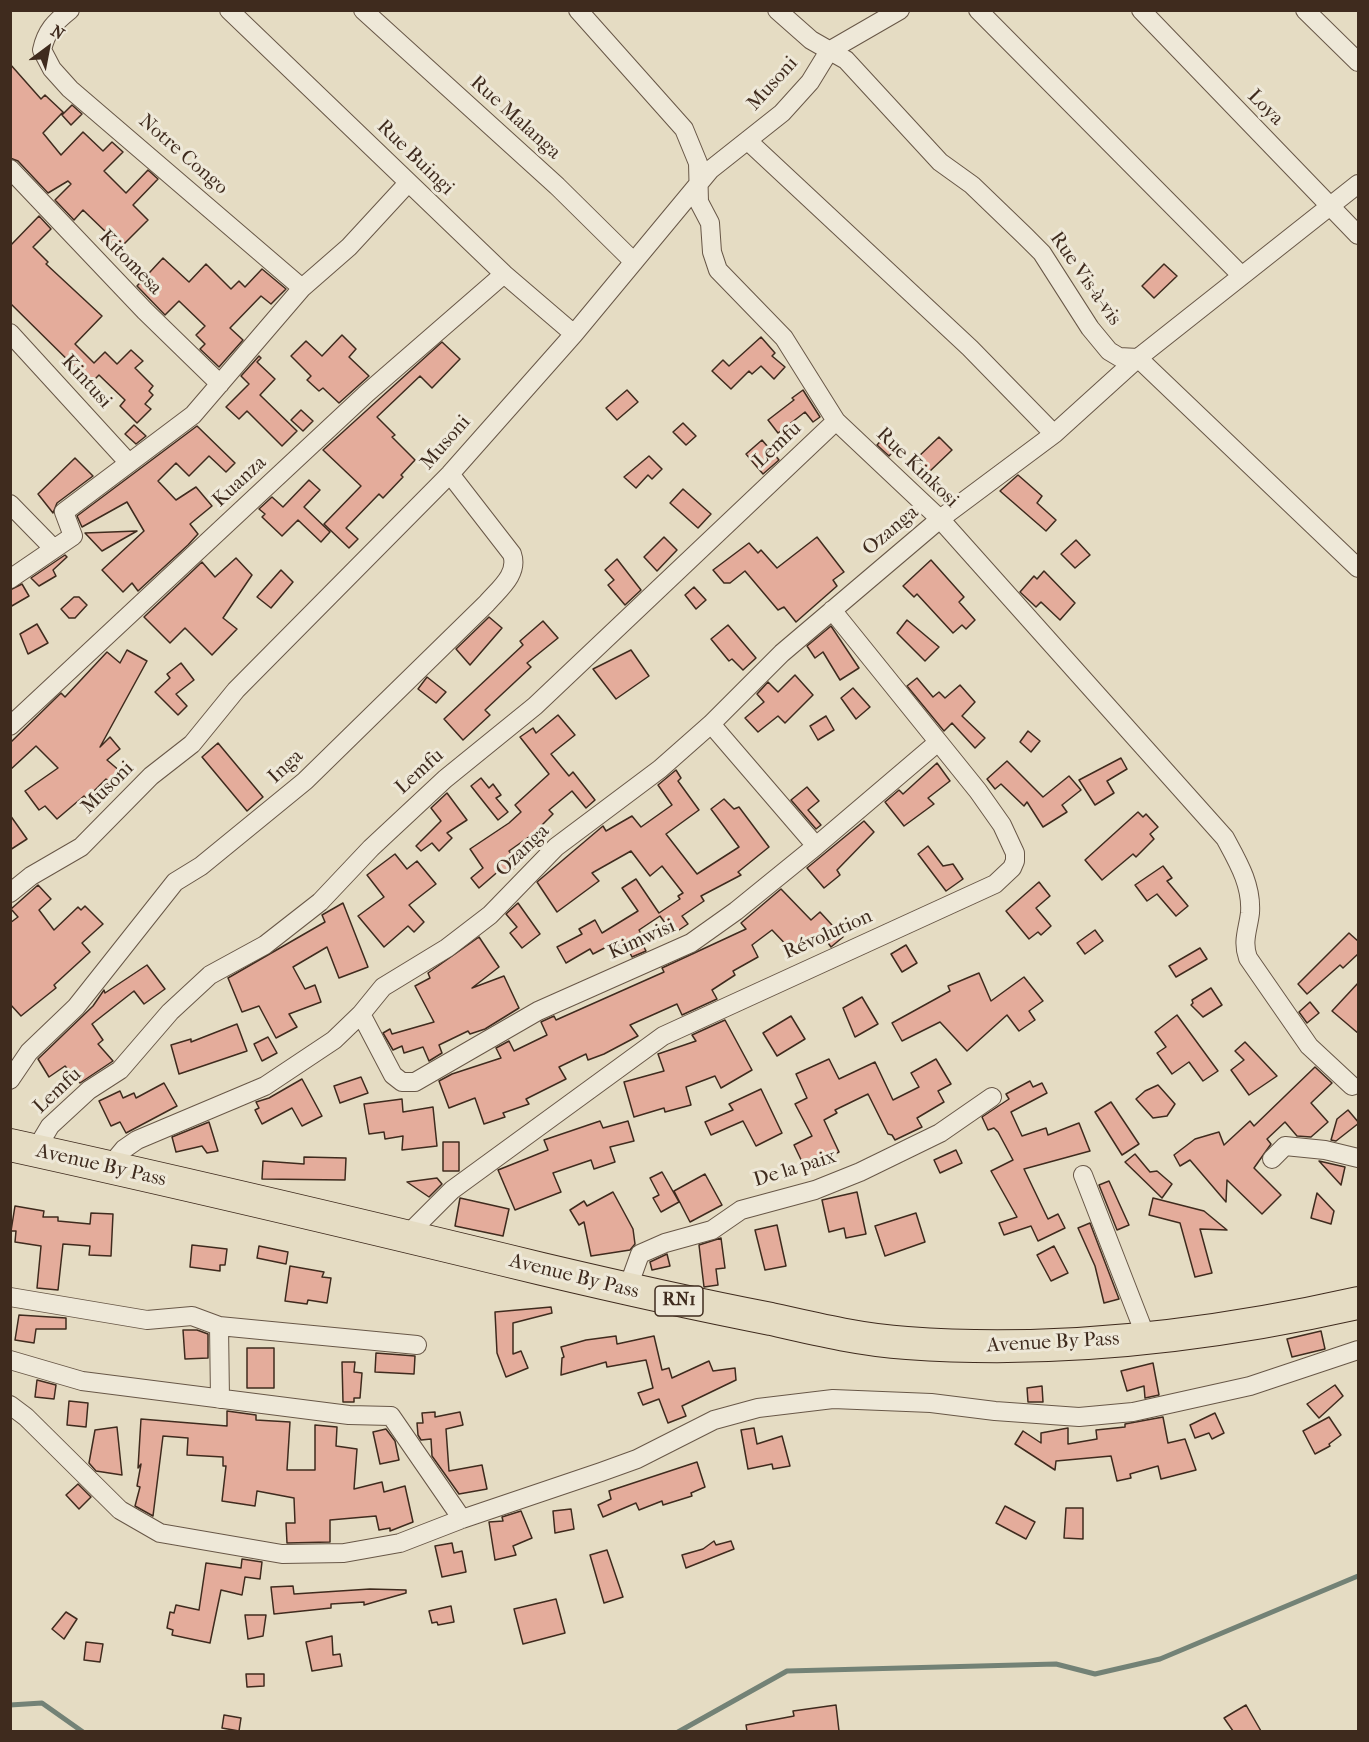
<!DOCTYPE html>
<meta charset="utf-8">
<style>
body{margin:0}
#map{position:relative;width:1369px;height:1742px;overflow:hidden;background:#e5dcc3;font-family:"IM FELL French Canon",serif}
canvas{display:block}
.frame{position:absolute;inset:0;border:12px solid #3f2b1e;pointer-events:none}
.north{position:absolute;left:18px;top:18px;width:60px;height:60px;-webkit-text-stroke:4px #eee8d8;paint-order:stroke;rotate:32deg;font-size:16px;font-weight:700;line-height:24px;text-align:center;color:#3f2b1e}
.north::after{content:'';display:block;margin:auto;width:21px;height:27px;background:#3f2b1e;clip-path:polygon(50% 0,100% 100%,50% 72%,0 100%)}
</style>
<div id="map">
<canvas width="1369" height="1742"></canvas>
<div class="frame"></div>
<div class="north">N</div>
</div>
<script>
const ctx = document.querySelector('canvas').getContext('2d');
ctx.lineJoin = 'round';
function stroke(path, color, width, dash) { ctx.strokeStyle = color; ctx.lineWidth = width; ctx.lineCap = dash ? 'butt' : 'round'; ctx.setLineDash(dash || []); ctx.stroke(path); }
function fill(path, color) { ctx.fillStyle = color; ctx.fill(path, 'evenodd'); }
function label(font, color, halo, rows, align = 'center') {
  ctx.font = font + ' "IM FELL French Canon",serif'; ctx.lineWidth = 6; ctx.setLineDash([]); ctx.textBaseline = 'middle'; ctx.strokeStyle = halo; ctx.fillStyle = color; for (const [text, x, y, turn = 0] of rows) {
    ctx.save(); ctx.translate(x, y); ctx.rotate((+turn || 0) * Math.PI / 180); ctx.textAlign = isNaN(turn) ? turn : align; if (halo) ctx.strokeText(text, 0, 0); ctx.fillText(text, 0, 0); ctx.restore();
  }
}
const stream = new Path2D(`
 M10,1705L42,1703L83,1732
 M678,1732L787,1671L1056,1664L1095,1674L1160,1659L1358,1576`);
const building = new Path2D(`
 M10,64L41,99L45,95L63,112L43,133L61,155L83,132L103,151L112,142L123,152L104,171L126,193L148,170L158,179L133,205L148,220L119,249L107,238L110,236L83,210L74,220L55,200L71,184L68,181L48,193L18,161L10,158Z
 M72,105L82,114L71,125L62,115Z
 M39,216L51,229L33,247L48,262L46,264L102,316L75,344L94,363L105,352L117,364L131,350L143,361L135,368L153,386L149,391L153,395L145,404L151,409L137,423L120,406L125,400L99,375L91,383L10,303V246Z
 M163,258L189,282L206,264L231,289L239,281L245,287L262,269L286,289L271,304L261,296L230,328L243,340L219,367L200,349L205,344L196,335L205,326L179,301L165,315L137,286Z
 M1164,264L1177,276L1154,298L1142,286Z
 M342,335L356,349L349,357L369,376L339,403L323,388L319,391L307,380L311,376L291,356L306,341L322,356Z
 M761,337L775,353L772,356L785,367L774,379L761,366L752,374L749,371L731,389L712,371L723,360L729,366Z
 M442,342L460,359L432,388L420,376L377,417L395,435L392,437L415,460L401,475L403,477L383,498L379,494L346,528L358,539L349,548L324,524L361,486L323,450Z
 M259,356L261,358L257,362L275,379L260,395L297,431L282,446L247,411L239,419L226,407L249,384L241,376Z
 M627,390L638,402L617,420L606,408Z
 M803,390L820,417L813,422L805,412L778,433L768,420L794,400L792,398Z
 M301,410L313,421L303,431L291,420Z
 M683,423L696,436L686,445L673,432Z
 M134,425L146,436L136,444L125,434Z
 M197,426L235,463L226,472L209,456L189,476L176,463L158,481L176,500L196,487L212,506L190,524L198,534L188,545L138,591L132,583L123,592L102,570L144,531L127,502L82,527L77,516Z
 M886,435L898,446L889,456L877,445Z
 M939,437L952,450L929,472L916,459Z
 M762,440L779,460L763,474L746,454Z
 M649,456L662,469L652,479L648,475L636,488L624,477Z
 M75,458L93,476L57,503L53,513L38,494Z
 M1018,475L1042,496L1037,503L1056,520L1046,531L1000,491Z
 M309,480L320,490L304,507L330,532L321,542L298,520L282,536L262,517L265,514L259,509L272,497L283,507Z
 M683,489L711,514L698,528L670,503Z
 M137,531L102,551L85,533Z
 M664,537L677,550L657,571L644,557Z
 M817,537L844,572L833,580L837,586L796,622L784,607L778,610L745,571L730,583H724L713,570L749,543L758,553L761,550L777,568Z
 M1076,540L1090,555L1075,568L1061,554Z
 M65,555L67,557L53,570L56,576L39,586L31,578Z
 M236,558L252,575L223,618L237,629L212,655L185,628L170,643L144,617L202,562L215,577Z
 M617,559L641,590L625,605L608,585L614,580L605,570Z
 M931,560L964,597L959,602L975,620L966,629L962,625L953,633L917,594L914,597L903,586Z
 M281,570L293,582L271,608L257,597Z
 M1044,571L1075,603L1060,620L1041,602L1036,607L1020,592L1034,576L1037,579Z
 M22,584L29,596L10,607V590Z
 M694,587L706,600L696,609L685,595Z
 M74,597H79L87,605L75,618H69L61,609Z
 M489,617L502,628L470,665L456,649Z
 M907,620L939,647L925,661L897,633Z
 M543,621L558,638L527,663L531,667L485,710L490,715L463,740L444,719L523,645L520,641Z
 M37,624L48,643L28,654L20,634Z
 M728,625L756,658L743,670L732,659L729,661L711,639Z
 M831,626L859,668L840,680L823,652L815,658L807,646Z
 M127,650L147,661L100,747L110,737L120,749L107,760L121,772L111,783L106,779L87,798L84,796L57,819L45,806L39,810L25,791L58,768L36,746L10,770V743L61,693L65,697L107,652L120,663Z
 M631,650L649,676L616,699L593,669Z
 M181,663L194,680L176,694L187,706L178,715L155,692L170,678L167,674Z
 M795,675L813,695L785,723L778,716L758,732L745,718L764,702L757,694L768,682L778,692Z
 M427,677L446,692L436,703L418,689Z
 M917,678L933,697L939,692L945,698L960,685L975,702L962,716L985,738L975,748L952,723L944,731L907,686Z
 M853,688L870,707L856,719L841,698Z
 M558,715L575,735L551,754L569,776L573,772L595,800L586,808L572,791L549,810L553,814L533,834L509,851L519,864L506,875L501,869L479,888L471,878L483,868L470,849L509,823L521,812L515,805L549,774L520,737L533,728L536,733Z
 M826,716L834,730L818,740L810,726Z
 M1028,731L1040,741L1031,752L1020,742Z
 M218,743L263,797L247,811L202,757Z
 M1121,758L1127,769L1107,781L1114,793L1095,805L1079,780Z
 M1007,761L1043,797L1069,776L1081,790L1062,805L1067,812L1043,827L1027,802L1024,806L1001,784L995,789L987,779Z
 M937,763L950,781L928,798L934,804L904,826L885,802L899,790L903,794Z
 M676,770L681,778L678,781L699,810L666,834L697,874L739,847L711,809L724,799L734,809L739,807L769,847L738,872L741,875L701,896L704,901L682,916L688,924L673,934L660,916L639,930L646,943L643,945L646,951L632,957L628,949L625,951L616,942L593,954L590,949L566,963L557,947L582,934L579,929L595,920L602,933L638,911L622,888L636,879L659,913L680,899L678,896L683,893L662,866L650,876L631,851L592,873L599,881L557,912L537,882L603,826L606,831L632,816L641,827L672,805L658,785Z
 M481,778L489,788L493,784L501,795L496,798L508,812L498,820L471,786Z
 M807,787L819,801L808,810L821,825L816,829L791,800Z
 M447,793L467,820L447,833L452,838L439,851L432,843L421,851L416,846L441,821L431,808Z
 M1138,812L1143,817L1146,814L1158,827L1150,834L1154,839L1136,857L1133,854L1102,880L1085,860Z
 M10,815L27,839L10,850Z
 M864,821L874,832L837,870L840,875L824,888L807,868Z
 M928,846L943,866L953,864L963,879L946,891L918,854Z
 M395,854L407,869L417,861L436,884L409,905L424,922L414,932L408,926L384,947L358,916L384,897L367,875Z
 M1163,866L1172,878L1167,881L1188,906L1176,916L1157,894L1147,901L1135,885Z
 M1039,882L1050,896L1036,908L1051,926L1041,935L1038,932L1029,939L1006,911Z
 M38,885L51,899L39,910L54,930L78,907L81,910L85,906L103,924L82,943L90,952L54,985L56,988L21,1016L10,1004V923L18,917L11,909Z
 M781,889L811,920L820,912L843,937L831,947L823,936L816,943L809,937L794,953L772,930L752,945L758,957L733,971L735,975L712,990L717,999L682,1015L677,1004L630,1025L638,1036L604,1054L588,1060L586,1054L559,1067L566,1079L526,1099L529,1104L503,1113L505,1117L484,1124L475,1098L449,1108L439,1081L452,1074L501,1058L496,1048L509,1041L514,1051L547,1035L541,1022L543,1021L554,1016L556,1020L664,972L662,968L746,929L741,923Z
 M343,903L368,967L339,978L327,947L293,967L305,989L315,985L321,1002L289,1014L297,1027L276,1038L259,1006L242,1012L228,978L325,922L322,915Z
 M518,903L540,934L522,948L510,933L517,927L506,914Z
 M1095,930L1103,941L1085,954L1077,943Z
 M1349,933L1359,942V953L1343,968L1340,965L1307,994L1298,984Z
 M479,937L499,967L472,988L504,976L519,1008L485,1029L470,1034L468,1031L439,1045L442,1053L429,1061L423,1047L404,1053L402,1046L393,1050L383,1033L390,1029L392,1034L434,1022L415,986L430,978L428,973Z
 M906,945L917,963L902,972L891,954Z
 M1200,948L1207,959L1176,977L1169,966Z
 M147,965L165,989L144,1004L134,991L92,1024L103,1040L98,1044L113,1061L80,1083L65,1066L49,1077L38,1059L93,1006L104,990L105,993Z
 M979,973L991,1001L1024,977L1043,1001L1029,1011L1035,1020L1019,1031L1007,1015L967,1051L940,1022L902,1041L892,1023L950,991L948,986Z
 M1359,982V1034L1332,1011Z
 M1211,988L1222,1005L1203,1017L1191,1005L1193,1003L1192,1000Z
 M862,997L878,1024L855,1037L843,1008Z
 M1310,1002L1319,1013L1307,1023L1299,1012Z
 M1177,1015L1218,1071L1203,1081L1189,1062L1172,1074L1157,1053L1166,1047L1155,1032Z
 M791,1016L805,1039L777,1056L763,1033Z
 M725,1020L752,1070L721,1088L715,1076L686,1087L691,1105L665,1112L664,1108L634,1117L624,1082L664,1071L658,1054L696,1041L692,1035Z
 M237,1024L247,1051L179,1074L171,1045L191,1039V1042Z
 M268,1037L277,1053L262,1061L254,1044Z
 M1245,1042L1277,1076L1249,1095L1231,1070L1244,1060L1235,1051Z
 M829,1059L839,1079L875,1062L893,1100L919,1087L911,1073L936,1059L951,1084L938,1091L944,1102L917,1118L922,1127L895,1140L892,1135L888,1134L868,1094L835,1110L837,1113L824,1120L839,1152L805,1168L794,1145L812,1136L795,1104L807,1098L796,1074Z
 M1315,1067L1332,1083L1311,1103L1328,1122L1311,1137L1297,1136L1285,1122L1267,1139L1271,1144L1254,1168L1281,1195L1262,1214L1227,1180L1226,1202L1190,1160L1180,1166L1174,1155L1195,1139L1219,1132L1224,1145L1250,1121L1254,1126Z
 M361,1077L368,1093L340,1103L334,1086Z
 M302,1079L322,1116L302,1126L292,1108L262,1124L255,1110L259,1108L256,1102L269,1098Z
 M1030,1081L1033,1087L1042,1083L1047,1093L1011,1112L1022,1136L1046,1128L1048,1135L1079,1123L1090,1151L1024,1169L1048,1219L1058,1214L1065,1228L1038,1241L1031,1226L1004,1235L999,1223L1017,1217L991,1171L1013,1160L998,1132L994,1128L988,1130L982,1117L1009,1099L1006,1094Z
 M164,1083L177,1106L126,1133L120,1122L111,1126L99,1101L120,1091L123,1098L134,1093L136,1098Z
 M1158,1085L1175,1104L1167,1116L1153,1118L1136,1099L1145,1091Z
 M761,1089L782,1133L756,1146L743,1121L711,1135L705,1122L733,1110L729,1104Z
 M402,1099L403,1112L433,1107L437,1146L402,1150L403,1136L385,1139L384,1132L369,1134L364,1104Z
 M1111,1102L1139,1144L1122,1155L1095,1112Z
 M1348,1110L1359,1123L1336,1141L1331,1140L1337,1119Z
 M600,1121L603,1128L628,1121L634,1141L610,1147L615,1162L594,1169L591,1160L553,1173L561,1192L515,1210L498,1170L548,1150L544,1140Z
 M209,1122L218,1151L207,1153L202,1146L176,1152L172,1137Z
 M443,1142H459V1171H443Z
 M956,1150L962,1163L940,1173L934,1160Z
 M1135,1154L1150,1172L1157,1171L1172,1184L1162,1198L1125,1162Z
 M304,1157L346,1158L345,1180L262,1179L263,1161L304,1164Z
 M1319,1161L1345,1167L1341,1185Z
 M662,1172L679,1202L661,1212L653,1198L659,1195L650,1178Z
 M705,1174L722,1205L690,1222L674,1191Z
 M437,1178L442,1184L429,1197L407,1182Z
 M1109,1181L1129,1225L1117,1230L1099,1185Z
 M613,1192L633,1229L635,1244L630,1250L591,1256L584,1222L579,1225L570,1210L584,1201L587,1206Z
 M857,1192L866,1234L846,1238L844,1228L829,1232L822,1200Z
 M1317,1193L1334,1211L1331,1224L1311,1218Z
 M460,1198L509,1209L503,1236L455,1226Z
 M1153,1198L1204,1211L1227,1230L1200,1229L1212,1273L1195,1277L1180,1223L1149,1215Z
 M15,1206L44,1211L43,1217H58V1221L90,1224L91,1213L113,1214L111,1256L89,1255L90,1246L63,1244L58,1290L37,1288L41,1246L15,1242L16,1231H11Z
 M916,1213L925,1242L885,1256L875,1226Z
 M1090,1223L1119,1299L1104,1303L1095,1266L1078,1228Z
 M777,1225L786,1266L765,1270L755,1230Z
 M721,1238L725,1268L716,1269L718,1285L704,1287L699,1245Z
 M192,1245L227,1249L225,1265H220V1271L190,1267Z
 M259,1246L288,1252L286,1264L257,1258Z
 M1054,1246L1068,1273L1051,1281L1037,1255Z
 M667,1254L670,1266L652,1270L650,1262Z
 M290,1266L324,1272L322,1277L331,1278L327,1303L308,1300L307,1304L285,1301Z
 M551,1307L552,1313L513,1323V1354L521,1351L528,1368L506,1377L497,1353L495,1312Z
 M19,1315L66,1318V1329H36L34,1343L15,1340Z
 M183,1330H197L208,1334V1358L185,1359Z
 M1321,1331L1325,1349L1292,1357L1287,1339Z
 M616,1336L617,1344L654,1336L662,1370L669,1368L672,1378L709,1361L713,1371L735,1368L736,1380L682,1406L686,1416L668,1423L659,1399L643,1405L638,1393L653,1388L646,1360L607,1367L606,1362L561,1375L562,1358L564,1357L561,1347L586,1340Z
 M247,1348H274V1388H247Z
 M376,1353L415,1356L414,1374L375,1372Z
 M342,1362H355L354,1372L362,1373L360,1398H354V1402H343Z
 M1153,1363L1159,1395L1145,1398L1144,1386L1127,1391L1121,1371Z
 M37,1380L56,1385L54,1399L35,1397Z
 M1335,1385L1343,1396L1319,1418L1307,1404Z
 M1042,1386L1043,1402H1028L1027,1388Z
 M69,1401L88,1403L86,1427L67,1425Z
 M227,1411L256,1415V1420L290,1422L287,1470H315V1425L337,1427L336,1446L357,1449L354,1489L382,1482L384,1492L405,1486L413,1522L390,1531V1528L379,1530L376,1516L330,1520V1542L287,1543L286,1523H295L294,1498L257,1491L255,1506L222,1501L226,1466H223V1457L187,1455L188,1438L163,1436L153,1516L135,1506L140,1487L137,1486L141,1464L138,1468L141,1419L227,1426Z
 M435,1412V1417L460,1412L463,1425L446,1429L449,1471L482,1465L487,1489L459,1494L432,1456L431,1439L421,1440L418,1435L417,1423H423L422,1413Z
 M1215,1413L1224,1433L1212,1439L1209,1433L1195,1438L1190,1425Z
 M1163,1417L1168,1443L1185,1439L1196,1470L1161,1479L1158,1466L1130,1474L1131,1478L1117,1481L1111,1456L1056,1461L1055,1470L1015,1444L1023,1431L1041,1443V1433L1068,1428V1444L1097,1439L1096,1430L1125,1427V1424Z
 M1329,1417L1341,1435L1329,1444L1330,1446L1315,1454L1303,1431Z
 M117,1427L122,1475L96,1471L89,1463L95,1430Z
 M754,1428L757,1444L782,1436L790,1466L773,1469L772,1464L748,1469L741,1430Z
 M386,1429L395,1441L399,1460L380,1464L373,1432Z
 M697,1462L705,1487L691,1493L692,1496L663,1505L662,1501L639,1510L636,1503L603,1517L598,1505L611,1499L609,1491Z
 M78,1484L91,1497L79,1509L66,1495Z
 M1005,1506L1035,1522L1026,1539L996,1523Z
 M1066,1508H1083V1539L1064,1538Z
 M571,1509L574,1529L555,1533L553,1511Z
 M521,1511L532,1538L513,1546L516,1555L495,1560L489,1522L503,1521L502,1517Z
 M714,1541L716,1545L731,1541L734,1549L686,1568L682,1555L703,1549Z
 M452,1543L454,1553L462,1551L466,1572L442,1577L435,1546Z
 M607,1550L623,1597L604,1603L590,1555Z
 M242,1559L262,1562L260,1579L245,1577L242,1595L221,1590L210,1643L172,1635L173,1630L167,1628L170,1612L174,1613L176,1605L199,1610L206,1563L241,1568Z
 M293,1586L294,1594L370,1589L406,1590V1593L364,1605V1602L331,1604V1608L274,1614L271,1587Z
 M556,1599L565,1633L523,1644L514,1609Z
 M451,1606L454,1622L438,1625L437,1622L432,1623L429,1611Z
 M66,1612L77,1619L64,1639L52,1629Z
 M245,1615H266L263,1636L248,1639Z
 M332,1636L333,1655L340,1654L342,1666L312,1671L306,1642Z
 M86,1642L103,1644L100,1662L84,1660Z
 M246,1674H264V1686L247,1687Z
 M836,1705L839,1731H747L746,1725L794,1716L793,1711Z
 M1246,1705L1261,1731H1233L1224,1718Z
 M224,1715L241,1718L239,1731L222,1728Z`);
const street = new Path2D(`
 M70,10C55,22 46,31 42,50L52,69L70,89L302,288
 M229,10L504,274L574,334
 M363,10L557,186L634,262
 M578,10L684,129L698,163L699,202L710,223L712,252L718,270L784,338L836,421L940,519L1225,838C1238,862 1252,885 1250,913C1248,930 1242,941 1248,958L1309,1046L1352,1086
 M777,10L811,40L846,60L940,162L972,185L1025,236L1042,253L1090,328L1109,351L1119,357L1138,358L1358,568
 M978,10L1241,275
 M1141,10L1358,235
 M1305,10L1358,62
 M748,141L970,348L1054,434
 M10,169L145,311L220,384
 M10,333L128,462
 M10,504L54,549
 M10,579L73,536L64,512L193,415L302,288L349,247L408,183
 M711,724L816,846
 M10,726L367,393L504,274
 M10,893L31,876L81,847L151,776L192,744L236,690L450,474L574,334L710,170L782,113L810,82L829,51L900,10
 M361,1014L393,1075L402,1082H415L538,1011L691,943L736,911L816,846L937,743
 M10,1080L29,1052L76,1007L175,882L201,866L305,781L487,603C499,589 519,574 512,554L450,474
 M35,1151L50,1126L89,1090L120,1070L170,1012L210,975L265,945L320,902L371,848L445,779L535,706L836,421
 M1272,1159L1285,1146L1325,1150L1358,1158
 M109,1167L124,1149L137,1140L265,1086L334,1040L361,1014L383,987L447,948L490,915L556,847L660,769L711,724L782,653L940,519L1054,434L1138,358L1358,184
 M1083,1175L1146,1337
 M406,1236L452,1190L663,1036L995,884L1012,868L1015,861V853L1002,825L978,791L832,610
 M627,1290L640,1254L665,1243L712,1230L741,1210L815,1190L860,1172L940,1133L992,1097
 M10,1297L147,1320L192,1316L219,1326L417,1345
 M219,1326L220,1399
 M10,1360L82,1381L349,1415L391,1416L462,1519
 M10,1405L26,1417L120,1510L160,1533L282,1554L344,1553L400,1543L462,1519L601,1472L637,1459L714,1420L758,1408L833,1399L931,1403L995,1411L1079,1417L1133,1412L1250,1386L1358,1350`);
const highway = new Path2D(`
 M10,1145C188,1184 365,1226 542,1269C618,1287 694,1304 771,1319C815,1329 861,1340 907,1343C1058,1354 1211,1336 1358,1303`);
const shields = [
 [679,1301,48]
];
const shieldNames = [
 ["RN1",679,1301]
];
const streetNames = [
 ["Musoni",773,84,-48],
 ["Loya",1265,108,45],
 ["Rue Malanga",515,118,42],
 ["Notre Congo",183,155,41],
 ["Rue Buingi",415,158,44],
 ["Kitomesa",130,263,46],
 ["Rue Vis-à-vis",1085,279,55],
 ["Kintusi",86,382,48],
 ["Musoni",446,443,-49],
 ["Lemfu",778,445,-43],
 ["Rue Kinkosi",917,468,44],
 ["Kuanza",240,482,-43],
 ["Ozanga",891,531,-40],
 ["Inga",286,767,-43],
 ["Lemfu",420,772,-42],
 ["Musoni",108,788,-45],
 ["Ozanga",523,851,-44],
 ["Révolution",828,935,-24],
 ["Kimwisi",642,940,-24],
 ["Lemfu",58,1091,-43],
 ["Avenue By Pass",101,1166,13],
 ["De la paix",795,1169,-17],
 ["Avenue By Pass",574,1277,14],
 ["Avenue By Pass",1053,1343,-3]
];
stroke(stream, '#738276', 5);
fill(building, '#e4ac9b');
stroke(building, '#3f2b1e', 1.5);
stroke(street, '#685747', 20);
stroke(highway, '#3f2b1e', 34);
stroke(street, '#eee8d8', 18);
stroke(highway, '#e5dcc3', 32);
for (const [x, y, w] of shields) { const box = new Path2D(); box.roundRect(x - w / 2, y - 15, w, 30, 4.5); ctx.fillStyle = '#eee8d8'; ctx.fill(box); stroke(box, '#3f2b1e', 1.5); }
label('bold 18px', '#3f2b1e', null, shieldNames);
label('20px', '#3f2b1e', '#eee8d8', streetNames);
</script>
